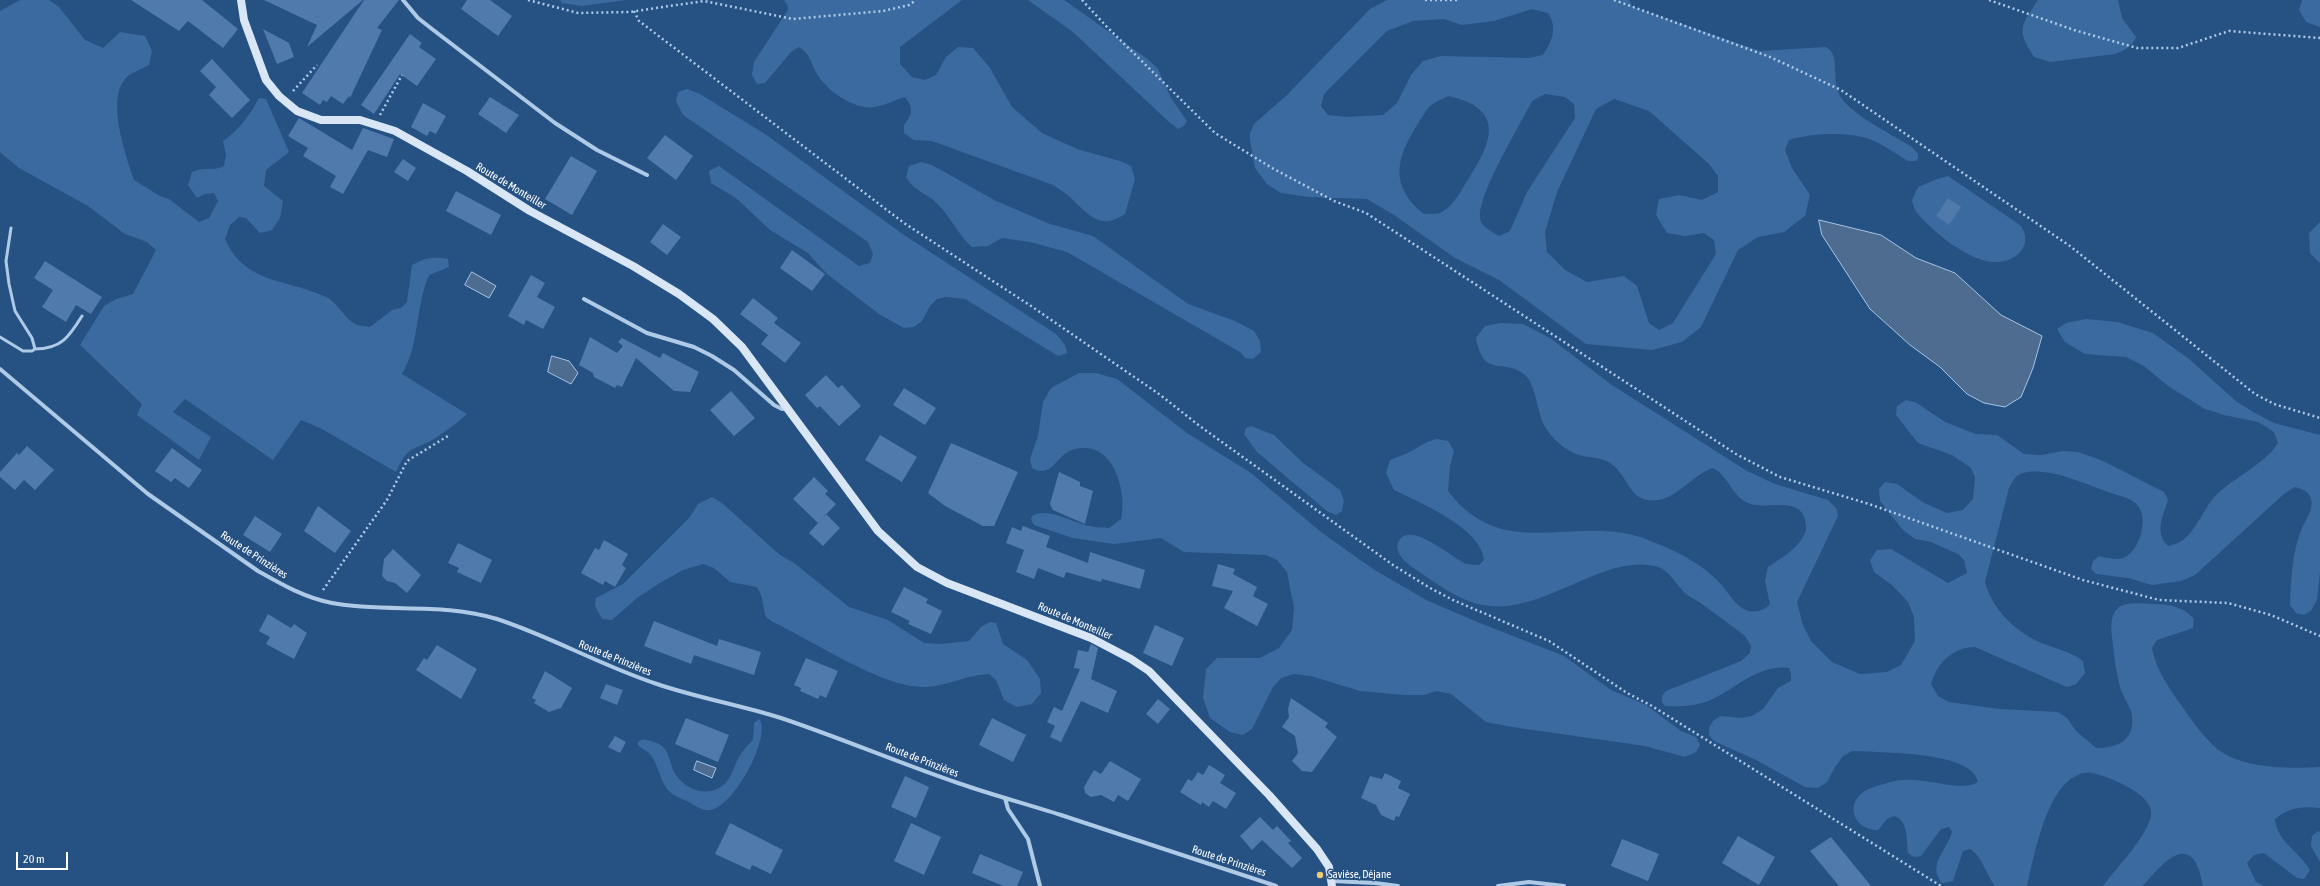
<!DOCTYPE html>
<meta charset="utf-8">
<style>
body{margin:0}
#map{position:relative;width:2320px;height:886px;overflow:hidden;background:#265183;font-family:"Asap Condensed",sans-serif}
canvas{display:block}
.scale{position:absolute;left:16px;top:852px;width:52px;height:18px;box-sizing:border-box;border:2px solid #fff;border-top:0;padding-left:5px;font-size:12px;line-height:14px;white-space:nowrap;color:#fff;-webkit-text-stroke:3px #265183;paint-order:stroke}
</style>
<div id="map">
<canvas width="2320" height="886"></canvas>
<div class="scale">20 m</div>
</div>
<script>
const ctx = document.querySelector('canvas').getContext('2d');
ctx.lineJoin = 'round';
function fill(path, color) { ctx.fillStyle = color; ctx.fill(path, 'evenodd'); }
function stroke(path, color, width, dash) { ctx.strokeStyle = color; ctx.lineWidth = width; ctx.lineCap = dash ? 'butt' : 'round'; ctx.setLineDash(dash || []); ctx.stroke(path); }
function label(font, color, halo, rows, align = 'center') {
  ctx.font = font + ' "Asap Condensed",sans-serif'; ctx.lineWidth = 3; ctx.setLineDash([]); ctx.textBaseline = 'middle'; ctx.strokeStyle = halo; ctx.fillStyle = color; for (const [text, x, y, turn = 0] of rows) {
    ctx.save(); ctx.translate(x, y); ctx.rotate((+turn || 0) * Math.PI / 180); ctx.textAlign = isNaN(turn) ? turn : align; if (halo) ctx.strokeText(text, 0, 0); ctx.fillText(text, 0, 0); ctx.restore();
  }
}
const green = new Path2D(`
 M20,0H49L59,7L85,40L103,48L120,32L145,36L152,51L149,65C142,69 130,73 125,79C106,100 126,157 134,180L160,196L169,199L199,222L209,218L218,201L214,193L205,194L197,198L188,185L192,172C205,166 212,172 224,166L226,155L223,141C240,129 249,116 259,98L266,99L289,152L266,170L264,186L283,201L280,218L272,230L260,233L246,218L239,217L230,225L225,239C245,284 286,279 324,296C337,301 346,320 355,324C359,326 366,326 370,327L392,310L401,308L407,302L412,265C424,258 434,256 448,259L449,267L429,275C415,307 420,344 402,374L467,414C458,422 448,430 437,437C415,451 408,444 396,472L322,429L301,420L273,460L185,399L173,412L211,437L199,460L137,415L142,404L80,345L104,306L116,299L133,294L156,250L147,242L125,234L88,206L19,168L0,152V11Z
 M560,0H626L582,6L562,3Z
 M784,0H962L900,47V64L912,77L925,80L936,75L946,57L958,47L973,48L990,68L1012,107L1042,133L1077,149L1120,161L1131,166L1135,179L1125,214C1100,231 1089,215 1071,198C1066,193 1059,189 1053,185L932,141L914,140L904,133V125C912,115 914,108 905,97C896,99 889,104 879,106C858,113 828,92 817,74C811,64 810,53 799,47L791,52L765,83L757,84L752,75L754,62L788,10V6Z
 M1028,0H1064L1149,60L1158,69L1171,98L1187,121L1184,126L1178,129L1169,122L1073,32Z
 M1387,0H1629L1633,7L1760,51L1826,47C1843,57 1828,81 1843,100C1856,117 1893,135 1912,147L1918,154V159L1915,161H1908C1897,155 1886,146 1874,141C1852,131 1812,133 1789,140L1785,150L1792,168L1810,195L1805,216L1784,232L1758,237L1738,250L1701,327L1682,342L1652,350L1586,344L1499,280L1455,258L1394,215L1367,199L1309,197L1281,193L1267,184L1255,168L1250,140V133L1254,124L1287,95L1370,9ZM1532,9L1548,13C1558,28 1552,41 1543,55L1529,58L1441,56L1423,61L1411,75L1397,103L1383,115L1346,117L1328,115L1321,106L1324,94L1387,31L1413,21L1444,19L1462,25L1494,21ZM1545,94L1565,97L1574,104L1575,118L1527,192L1510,231L1499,236C1492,231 1480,227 1480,217C1479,192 1519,127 1532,101ZM1448,96C1505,108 1493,141 1469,178C1461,190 1455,204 1442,212C1438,215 1429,213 1424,214C1389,187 1396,158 1417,125C1421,119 1425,112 1429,107C1434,102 1443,99 1448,96ZM1614,99L1649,111L1709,164L1718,176V192L1702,200L1679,195L1659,199L1656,215L1667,233L1685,236L1704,233L1714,240L1716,254L1673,323L1659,330L1649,323L1637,286L1624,276L1587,282L1565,270L1547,252L1545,232L1557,192L1596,109Z
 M2038,0H2118L2122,18L2136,37C2133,46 2124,51 2115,54L2050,62L2034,57C2016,29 2021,26 2038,0Z
 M2302,0H2320V27L2306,22L2299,10Z
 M687,89L700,94L765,134L901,233L1056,334L1065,345L1067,353L1058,356L965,299L946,297L937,299L930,306L922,321L914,327L904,328L879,314L827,274L808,253L770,230L736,198L711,183L709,171L719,166L859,266L870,263L873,254L868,242L683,115L676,101L678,92Z
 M921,162L932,165L996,201L1050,224L1093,236L1188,304L1235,321L1254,331L1260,341L1261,352L1253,359L1245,358L1240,352L1067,252L1030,242L1002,238L988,246L972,247C956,233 948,211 932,199C921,191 913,189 906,177L909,166Z
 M1948,176L2020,225C2035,244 2016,263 1995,262C1970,262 1934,233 1918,214C1915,211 1913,205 1912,200L1918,187L1937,179Z
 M2320,222V263L2310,253L2309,233Z
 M2086,319L2117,322L2153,333L2189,359L2237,402L2255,413L2274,423L2320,435V572L2317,600L2311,611L2304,615L2296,613L2290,605C2291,580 2292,551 2302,528C2306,519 2314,509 2311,499C2309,491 2302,489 2295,487L2285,493L2195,575L2181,581L2152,585L2128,578L2096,574L2091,569L2093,561L2099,556C2106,558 2116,560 2123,558C2139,553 2149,518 2138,506C2132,498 2123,497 2114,494C2088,486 2051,466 2023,473C2015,475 2013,481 2009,488L1985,582C1992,608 2012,628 2035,640C2051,648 2069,650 2083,661L2085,673L2076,684L2067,687L1975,647C1953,647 1937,663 1931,684L1938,696L1949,702L1999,709L2058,712L2067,718L2076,731L2096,748C2117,748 2135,741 2132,716C2131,707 2124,699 2121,690C2116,673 2114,655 2112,637C2111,628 2110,615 2118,608C2126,601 2143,604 2154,604C2169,604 2184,607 2194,619L2193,628L2157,640L2152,648C2156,670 2169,688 2181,705C2191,719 2201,734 2214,746C2238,769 2289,769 2320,767V808C2303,806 2288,808 2275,819C2277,842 2299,851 2310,870L2304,879L2297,878L2264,853L2254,855L2247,863L2256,882L2264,886H2203C2201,879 2200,871 2197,865C2182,834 2154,875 2142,886H2103C2117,867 2146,838 2151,816C2156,795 2108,776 2092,773C2083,771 2073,777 2067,782C2044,803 2034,856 2027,886H1995C1986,874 1982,856 1970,849L1963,851L1953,881L1942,883C1927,865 1946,852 1952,832L1949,827L1941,829L1921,856L1914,857L1908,853C1906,839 1909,821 1894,816L1887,819L1878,830C1857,831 1844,808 1862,793C1869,787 1881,785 1891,782C1919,773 1960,794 1978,782C1972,750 1878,753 1852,751L1843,756L1835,767L1827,782L1818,788L1805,787L1756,760L1714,741L1709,735V728L1713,721L1720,716L1742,718L1752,716L1763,709L1778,688L1791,681V674L1789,668C1760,664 1737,687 1713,699C1698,706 1681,707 1665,706L1662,702V696L1666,691L1741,661L1750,653L1751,646L1745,636C1730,624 1714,613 1699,602C1693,598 1686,595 1682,590C1675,582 1668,570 1658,567C1602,551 1541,620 1478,604C1457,599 1433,581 1415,569C1406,563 1390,550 1401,538C1415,524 1452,558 1467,564C1471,565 1475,565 1479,565L1484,560C1482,528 1418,502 1394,490L1386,473L1390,460L1408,453L1427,442L1437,439L1448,441L1454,451L1450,466L1448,491C1505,566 1579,511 1648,540C1674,550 1698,561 1718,581C1726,589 1733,602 1742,608C1751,614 1763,612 1770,604L1765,581L1768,567C1780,559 1808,543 1806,525C1802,491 1764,514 1744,501C1731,492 1727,475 1713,468C1694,474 1677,498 1658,500C1630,504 1630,480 1614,466C1605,458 1594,458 1583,456C1568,453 1553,440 1545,427C1537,413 1536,386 1526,376C1505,356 1484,381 1476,338L1485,326L1501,323L1523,324L1550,338L1612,385L1747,471L1775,484L1828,500L1836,508L1838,516L1797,602L1803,625L1811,641L1832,662L1860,674L1887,672L1901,665L1915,641L1914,617L1908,602L1892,585L1874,572L1870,560L1877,550L1891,549L1948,583L1967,573L1964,560L1958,554L1931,542L1915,539L1902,529L1880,501L1879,489L1885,482L1897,484L1924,503L1947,513L1963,510L1973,499L1975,477L1971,468L1952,455L1918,443L1896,415L1897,406L1906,400L1917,403L1945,422L1976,434L1997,435L2024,454L2042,455L2063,451L2078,452L2101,460L2164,492L2168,500C2163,516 2154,533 2168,546C2194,543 2200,511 2217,494C2234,478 2267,462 2278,443L2274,432L2258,422L2224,415L2205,409L2168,386L2144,366L2126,357L2085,354L2065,342L2057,329L2066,323Z
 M1079,373H1096L1117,379L1187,433L1251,473L1321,532L1373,569L1428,601L1480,623L1564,656L1611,690L1646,705L1681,731L1696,737L1700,745L1696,752L1685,757L1645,746L1512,727L1486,722L1451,694L1437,691L1424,695H1404L1360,691L1311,676L1294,674L1281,678L1273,687L1252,729L1243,735L1230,732L1210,718L1203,698L1206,669L1217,658H1260L1279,648L1292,630L1294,608L1287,572L1277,560L1266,555L1184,552L1161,538L1114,544L1073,538L1034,525L1031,520L1032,516C1048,506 1073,523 1090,526C1096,528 1103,527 1109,528L1121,519C1127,496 1116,449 1086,448C1054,446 1057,481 1032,468L1030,459L1038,436L1043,402L1051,388Z
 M1251,426L1274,435L1303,463L1340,490L1344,501L1342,511L1336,515L1327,511L1257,452L1244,434L1246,428Z
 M712,497L722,503L780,555L794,563L849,607L888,620L924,643L942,644L969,641L981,627L990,622L996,623L1003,644L1027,660L1040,679L1041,693L1032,704L1017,707L1004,700L996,680L989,674C970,674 946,686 927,687C883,689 814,641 773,622L766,617C763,607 763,595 757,587L730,582L714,568L703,564L683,570L660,583L637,598L612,620L602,619L595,606L596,598L623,584L690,517L698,504Z
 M759,719C773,734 731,816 705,810C700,809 694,805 689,802C683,799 675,797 670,792C660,783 659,765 650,754C647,750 641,749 638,745V742L643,739C650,741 658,742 663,747C670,753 670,765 674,772C684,789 705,798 722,786C731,780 734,766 739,757C743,750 748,745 753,740L754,723Z
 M2318,831L2320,832V862L2311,846L2312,836Z`);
const water = new Path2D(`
 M1819,220L1881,235L1916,258L1955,273L2001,315L2042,336L2033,368L2021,397L2005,407L1984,403L1967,394L1940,367L1910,345L1870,309L1822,235Z
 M472,272L496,286L489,298L465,285Z
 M552,356L569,361L578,373L571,384L548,372Z
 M697,761L716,768L712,778L694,770Z`);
const building = new Path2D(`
 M131,0H202L238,29L223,48L188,21L179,31Z
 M264,0H363L307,47L317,25Z
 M364,0H399L377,28L382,30L350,98L349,96L343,104L331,96L327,102L323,100L320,105L302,93Z
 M467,0H490L512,16L498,36L461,9Z
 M263,29L289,43L294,57L277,64Z
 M410,34L422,43L419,47L436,59L417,86L400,74L374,114L361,105Z
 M212,59L250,100L232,118L209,95L216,87L200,71Z
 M490,97L519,115L506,133L478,114Z
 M423,103L446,116L436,134L430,131L427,136L411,127Z
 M299,118L352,150L363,128L394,139L387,157L368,150L343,194L330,187L336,176L303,156L308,148L288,136Z
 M665,135L693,156L676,180L647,158Z
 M571,156L597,171L572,215L545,199Z
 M403,159L416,168L408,181L394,172Z
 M456,191L501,215L491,235L446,211Z
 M1948,198L1961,207L1949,225L1936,216Z
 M663,224L681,237L667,255L650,242Z
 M792,250L825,274L812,291L780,268Z
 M45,261L102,297L91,314L76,305L66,322L42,307L53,290L34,278Z
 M531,275L545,283L537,297L555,307L543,329L526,320L524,325L508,316Z
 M753,298L778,318L774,323L801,343L785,363L761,344L768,335L740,314Z
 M590,337L617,353L623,346L618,342L622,338L660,358L663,353L699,372L690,392L674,391L636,358L622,387L617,385L615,388L594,377L593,373L579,365Z
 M826,375L838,388L842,385L861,406L839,426L820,406L817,408L805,395Z
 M904,388L936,408L925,425L893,405Z
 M731,391L755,418L734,436L710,410Z
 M880,435L917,457L902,482L865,460Z
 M951,443L1018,472L994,526H983L945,506L928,493Z
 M27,446L54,470L35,490L24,480L15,490L0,477V472L17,453L19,455Z
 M172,448L202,470L189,488L175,478L171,482L155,471Z
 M1059,472L1080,482V486L1093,491L1085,524L1053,510L1050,504Z
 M814,477L828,491L825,494L836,504L818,523L793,499Z
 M318,506L351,531L335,553L304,531Z
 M826,514L840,528L823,546L809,533Z
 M255,516L282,534L270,552L243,535Z
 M1023,526L1050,536L1046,547L1088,563L1090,552L1145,570L1140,589L1102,579L1101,582L1066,572L1064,578L1038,568L1034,579L1016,572L1024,550L1006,543L1012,527L1021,531Z
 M604,540L628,554L622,565L626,568L615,587L605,581L603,585L581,573L595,548L599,550Z
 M458,543L492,560L481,583L457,572L459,568L448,563Z
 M393,549L421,575L407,593L395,583L387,581L382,576L384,559Z
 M1218,564L1235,569L1233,574L1257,587L1253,596L1268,604L1257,626L1224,608L1233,591L1212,586Z
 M904,587L928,599L926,603L942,611L931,634L908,624L910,621L891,612Z
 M268,614L291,628L294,624L307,633L294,659L266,644L270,637L259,631Z
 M654,621L717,646L719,639L761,652L754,675L694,655L691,664L644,646Z
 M1155,625L1184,638L1172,666L1143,653Z
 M1091,644L1098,648L1091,679L1117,691L1108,713L1081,701L1061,742L1050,737L1055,726L1047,722L1054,707L1062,711L1080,669L1074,668L1078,650L1088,652Z
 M437,645L477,669L461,699L416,670L424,658L427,660Z
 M806,658L838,671L826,698L820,695L818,699L800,691L801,688L794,685Z
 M545,671L572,688L561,708L549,712L534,703L536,700L532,698Z
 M606,684L623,690L617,705L600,698Z
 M1291,698L1328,723L1325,727L1337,737L1312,772L1302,771L1292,761L1298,753L1295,736L1282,727L1289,717L1288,709Z
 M1158,699L1170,709L1158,724L1146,714Z
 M686,718L729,735L718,762L675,744Z
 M992,718L1026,735L1013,762L979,745Z
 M615,736L626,742L620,753L608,747Z
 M1110,761L1141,779L1128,801L1118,795L1114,802L1101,795L1091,797L1085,793L1084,787L1094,770L1101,774Z
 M1209,765L1225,775L1220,783L1236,793L1226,809L1213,801L1209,807L1202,802L1201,805L1180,792L1188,779L1192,781L1198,772L1203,775Z
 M1385,773L1401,781L1398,788L1410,794L1399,817L1396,816L1394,821L1381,815L1376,805L1361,798L1370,776L1382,779Z
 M905,776L929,787L916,818L891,807Z
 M1260,817L1273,830L1277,826L1291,841L1288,843L1302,858L1292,868L1262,840L1252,850L1240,836Z
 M730,823L783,850L771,874L752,865L750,870L715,854Z
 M911,823L941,837L924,875L894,861Z
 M1738,836L1775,857L1759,885L1722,863Z
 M1831,837L1871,886H1839L1810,851Z
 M1622,839L1659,854L1648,881L1611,866Z
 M980,854L1023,872L1017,886H1003L972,873Z`);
const path = new Path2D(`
 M528,0L578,13L629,12L704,1L793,19L883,11L909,5L916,0
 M1082,0L1107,27L1215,133L1272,168L1334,201L1366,213L1736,454L1780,477L1869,504L2083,580L2159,600L2228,603L2271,615L2320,636
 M1425,0H1458
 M1614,0L1770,57L1841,90L2070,246L2255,394L2274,404L2320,418
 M1989,0L2074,30L2137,48H2178L2229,31L2320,38
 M634,11L639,21L904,223L1031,306L1159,394L1201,427L1393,565L1430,588L1453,600L1549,641L1627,693L1652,706L1941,886
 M293,91L317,65
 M380,115L402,75
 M323,590L387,500L407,461L448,436`);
const lane = new Path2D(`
 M0,337L23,351H32L35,349L32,338L15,311L9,284L6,261L11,228
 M35,349C61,349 69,337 82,316`);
const street = new Path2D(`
 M403,0L418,18L432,29L555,123L597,150L647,175
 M584,299L647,333L694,347L712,356L734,370L774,405L782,409L786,408
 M0,369L148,494L258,571C281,584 305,598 332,603C386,613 443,602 497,619C552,637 602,666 657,684C698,698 740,705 781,718C841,738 899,763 958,783C992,795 1027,804 1061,815C1133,839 1204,862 1276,886
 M1005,798L1008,809L1028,839L1040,886
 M1332,881L1375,883L1398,886
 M1498,886L1529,882L1564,886`);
const secondary = new Path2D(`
 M241,0L244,20L266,80L279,96L297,111L321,120H360L395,131L467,171L530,211L633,266L679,294L713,319L742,347L878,531L917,567L947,583L1091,638L1131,659L1149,671L1269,795L1317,849L1329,867L1332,886`);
const markers = [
 [1320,875,4,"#f0ca75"]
];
const streetNames = [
 ["Route de Monteiller",511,186,31],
 ["Route de Prinzières",254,555,33],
 ["Route de Monteiller",1075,621,23],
 ["Route de Prinzières",615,658,22],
 ["Route de Prinzières",922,760,21],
 ["Route de Prinzières",1229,861,18]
];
const poiNames = [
 ["Savièse, Déjane",1328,875]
];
fill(green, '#3b6aa0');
fill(water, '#4e6c90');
stroke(water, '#a4c5e8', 1);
fill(building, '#4f7aab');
stroke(path, '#afcae7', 2.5, [2, 3]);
stroke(lane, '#afcae7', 3);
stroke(street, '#afcae7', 4);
stroke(secondary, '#d9e6f6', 8);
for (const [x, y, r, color] of markers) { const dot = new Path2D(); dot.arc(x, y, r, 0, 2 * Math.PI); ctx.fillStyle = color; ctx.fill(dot); stroke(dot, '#265183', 1.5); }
label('11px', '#fff', '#265183', streetNames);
label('11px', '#fff', '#265183', poiNames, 'left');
</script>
